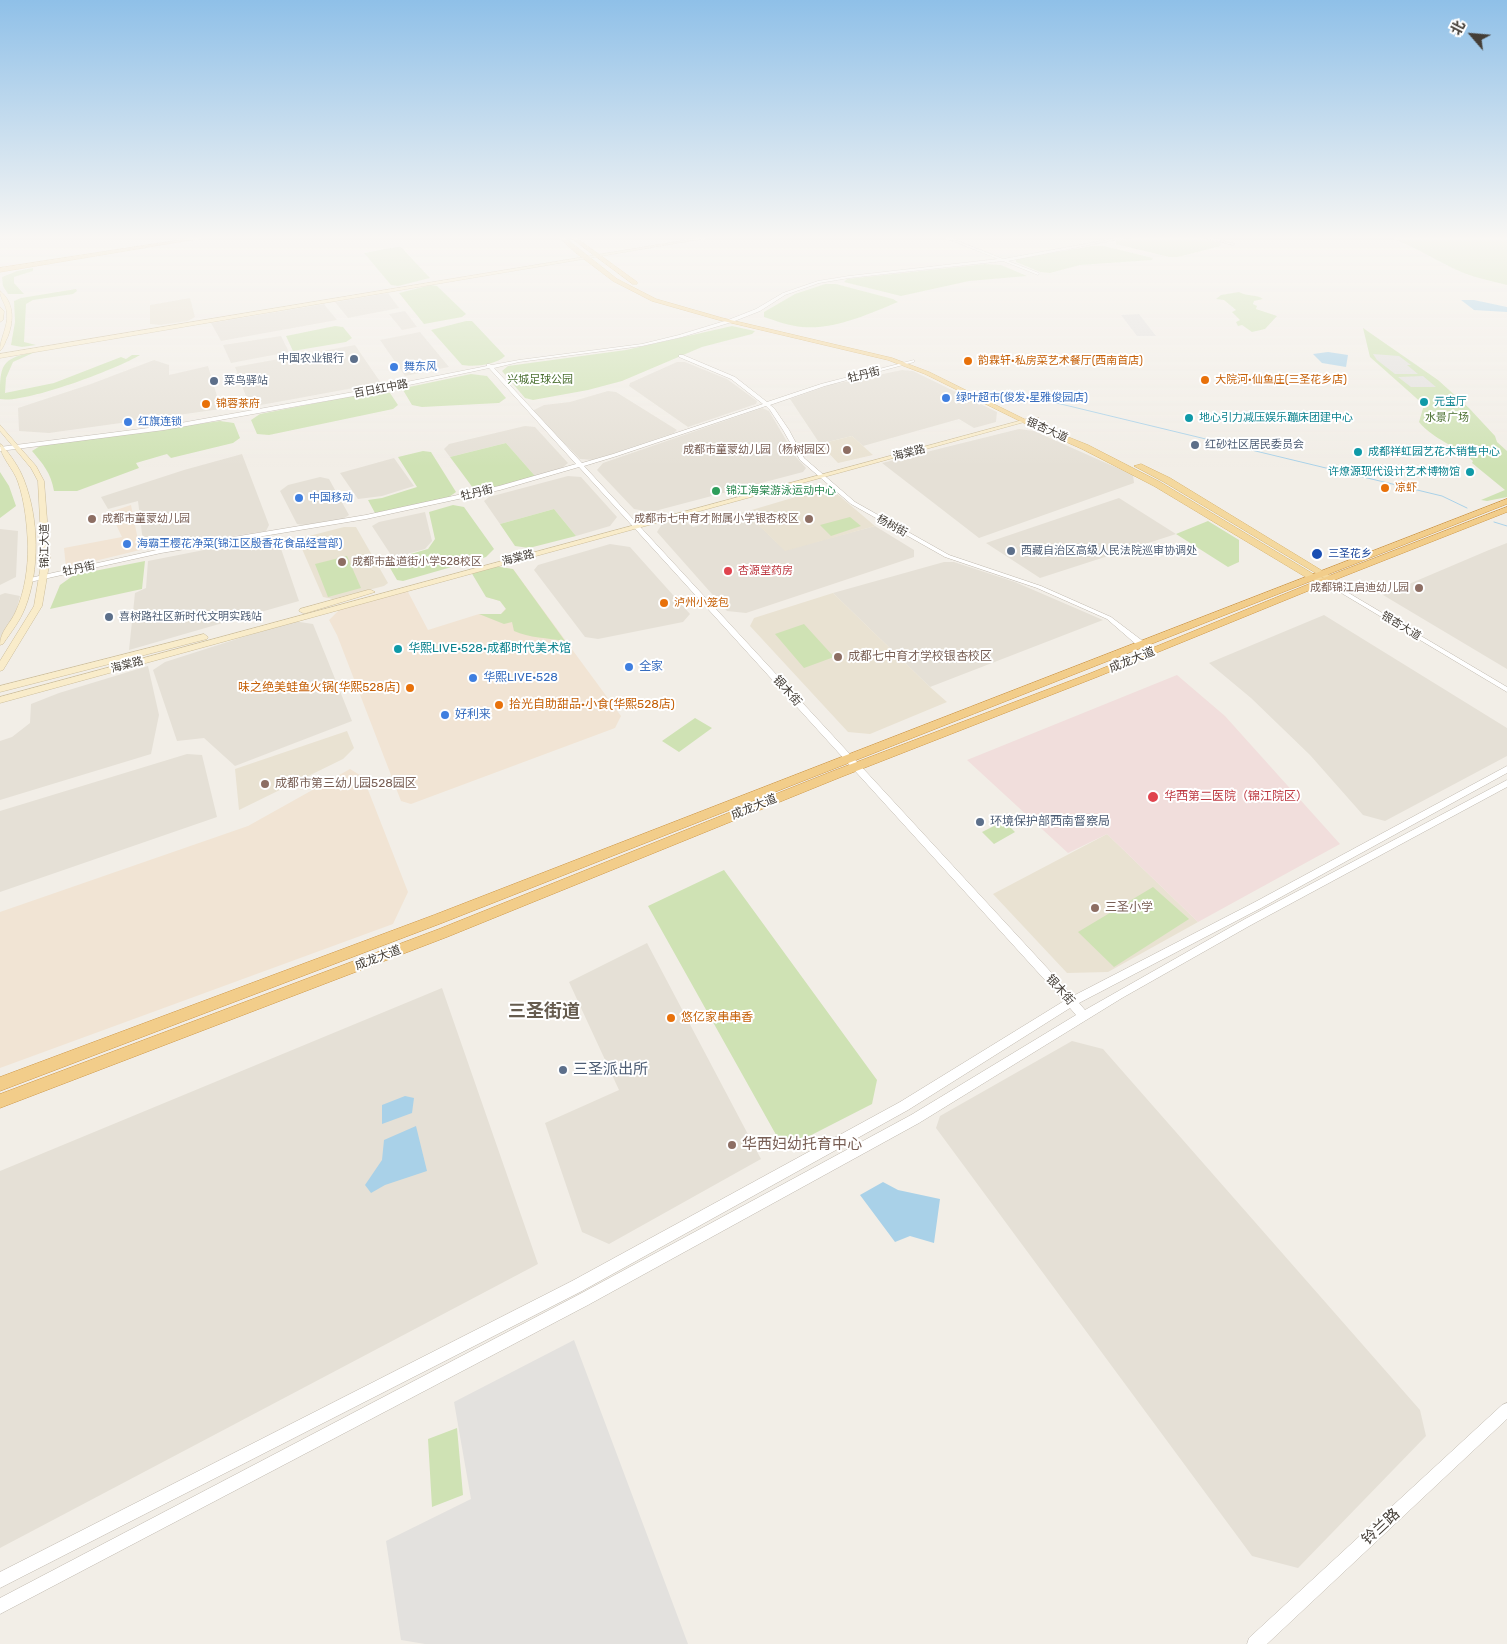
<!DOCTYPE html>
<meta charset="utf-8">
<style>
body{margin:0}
#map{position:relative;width:1507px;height:1644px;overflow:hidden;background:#f2eee7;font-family:Rubik,"Noto Sans SC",sans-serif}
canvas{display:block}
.north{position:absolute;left:1447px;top:10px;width:50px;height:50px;-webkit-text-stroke:4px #fff;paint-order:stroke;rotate:297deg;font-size:14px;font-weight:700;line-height:20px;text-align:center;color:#443e37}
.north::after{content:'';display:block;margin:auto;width:18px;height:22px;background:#443e37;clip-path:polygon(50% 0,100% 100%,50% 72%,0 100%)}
</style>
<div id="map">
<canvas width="1507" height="1644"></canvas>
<div class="north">北</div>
</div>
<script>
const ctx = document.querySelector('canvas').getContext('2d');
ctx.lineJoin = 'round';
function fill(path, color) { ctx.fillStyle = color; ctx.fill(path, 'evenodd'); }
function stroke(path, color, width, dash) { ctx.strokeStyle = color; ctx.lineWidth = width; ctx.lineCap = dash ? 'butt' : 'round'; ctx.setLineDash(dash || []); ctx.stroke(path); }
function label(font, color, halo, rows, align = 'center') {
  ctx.font = font + ' Rubik,"Noto Sans SC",sans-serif'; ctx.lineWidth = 4; ctx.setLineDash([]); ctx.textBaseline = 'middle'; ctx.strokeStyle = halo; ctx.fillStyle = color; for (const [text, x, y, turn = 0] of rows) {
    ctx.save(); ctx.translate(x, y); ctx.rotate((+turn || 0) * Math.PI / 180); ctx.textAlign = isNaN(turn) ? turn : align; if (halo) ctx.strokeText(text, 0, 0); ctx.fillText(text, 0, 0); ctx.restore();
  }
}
const residential = new Path2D(`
 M388,293L399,308L348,318L335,302Z
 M324,304L337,320L221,341L211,323Z
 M405,311L417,327L402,330L389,314Z
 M420,332L449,367L405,376L380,340Z
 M281,336L289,352L231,363L223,345Z
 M355,345L381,383L250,407L235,367Z
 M154,360L169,365V375L208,366L221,409L49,433L19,431L18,408L91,384Z
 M677,362H685L727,379L757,401L756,404L688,427L629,386L630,383Z
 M902,370L913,371L997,412L996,422L974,428L959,419L863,446L852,436L820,444L790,399L830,385Z
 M608,391L616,392L677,430L674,433L615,453L593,460L580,459L532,411L544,405L570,402Z
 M762,408L769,411L796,457L806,468L803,472L651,512L634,509L597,470L603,463Z
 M525,426L535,427L568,463L561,469L535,476L506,443L450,457L444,449L449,444Z
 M1019,429L1034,431L1133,475L1134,483L979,538L882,463Z
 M242,454L269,525L266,531L144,550L138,501L108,509L101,497L184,470Z
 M394,458L414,486L382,496L358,499L340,473Z
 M568,476L581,477L617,517L610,526L576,536L554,509L500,524L484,501L489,497Z
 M320,477L329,479L349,515L343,519L304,525L297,524L280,491L288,485Z
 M1119,498L1176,534L1040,578L986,543Z
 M425,512L432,541L425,549L393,558L372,526L379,522Z
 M745,512L785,550L875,526L914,550V557L746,613L727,611L657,532L662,524L681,518L693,527Z
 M0,529L18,531L16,577L0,585Z
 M265,538L279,543L299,601L129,650L135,593L146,588L148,561Z
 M1507,543V669L1383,595L1489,550Z
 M610,544L630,547L690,614L683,622L598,639L585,637L534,570L538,565Z
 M944,562H954L1015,582L1103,620L930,687L833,593Z
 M5,593L20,596L14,619L0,639V595Z
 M1324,615L1507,728V756L1385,821L1363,815L1310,755L1251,698L1209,663Z
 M293,621L313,624L352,721L235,766L204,738L177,741L153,670L165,662Z
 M148,666L159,715L151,754L0,800V741L12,737L30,723L31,704L59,693Z
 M187,754L202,755L217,817L0,892V811Z
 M647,943L761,1159L609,1244L582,1232L545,1123L619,1090L569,982Z
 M442,988L538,1264L0,1548V1171Z
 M1072,1041L1103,1049L1420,1410L1426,1436L1298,1568L1252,1556L936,1128L940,1116Z`);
const commercial = new Path2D(`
 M131,505L140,550L66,568L64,548L122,537L110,512Z
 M513,569L621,716L615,728L411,804L401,801L337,635L329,620L340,609L407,590L428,630L479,614H501L506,608L500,601L486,597Z
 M350,769L363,777L408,892L393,924L0,1068V912L248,826Z`);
const education = new Path2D(`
 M190,298L195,317L188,321L160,325L150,324V305Z
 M852,436L873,455L838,463L820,444Z
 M829,487L875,526L785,551L745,512Z
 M344,527H356L388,583L384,586L333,599L323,597L299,542L305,537Z
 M833,593L930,687L947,702L870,734L848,732L750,626L754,618Z
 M347,731L354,748L343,759L239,810L235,769Z
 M1107,834L1198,922L1108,972L1067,973L993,894Z`);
const medical = new Path2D(`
 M1177,675L1225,716L1340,844L1198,922L1107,834L1068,853L967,760Z`);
const green = new Path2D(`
 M1140,237H1198L1219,242L1221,246L1178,257H1169L1116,244V241Z
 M1390,237H1507V285C1492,281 1476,278 1461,272C1437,261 1415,247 1390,237Z
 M1092,246H1104L1153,258L1152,260L1080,265L1050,273L1040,272L1016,262V259Z
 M396,247H401L430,278L398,286L391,285L364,253Z
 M985,264L1001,265L1027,276L969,281L901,296L844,282L847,279Z
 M33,268V271L14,277V283L24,294H8L3,286L2,277L17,271Z
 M825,284H836L893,299L898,302C869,314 834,330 802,327C790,326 776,321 764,317V312L795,294Z
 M431,285L437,286L466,314L462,317L424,324L399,293Z
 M76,289L77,291L73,294L33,300L26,304L24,342L36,345L22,347L11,345L15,322L14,301L21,298Z
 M1239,292C1248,297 1257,294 1263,299L1254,301L1253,304L1257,306L1256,309L1277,316L1265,329L1252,332L1242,325L1238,326L1236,322L1240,320L1232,312L1236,310L1224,300L1216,299L1221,295Z
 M466,321H472L505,356C496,365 474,367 462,365L431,330Z
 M335,326L343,327L352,338L346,342L293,351L286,336Z
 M732,326L755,331L752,334L702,347L622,381L588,390L533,400L525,398L502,371L508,366L626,350Z
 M1363,328L1438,380L1469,408L1495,436L1497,442L1507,451V497L1487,501L1481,500L1505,490L1472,463L1473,461C1456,445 1435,441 1419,422L1424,405L1370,357Z
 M35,352L13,362L6,378L5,393L54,383L121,357L126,359L132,355H140C117,369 25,404 0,399C0,366 0,358 35,352Z
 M471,374L487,376L506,398L499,403L422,407L412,405L403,390L409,387Z
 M378,391L390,393L398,405L393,409L269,435L257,434L251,420L260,414Z
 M220,421L234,423L240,438L233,443L171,458L167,454L136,463L139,468L77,491H54C51,473 43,464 32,451L40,446Z
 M506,443L535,476L486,490L473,488L450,457Z
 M423,451L431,452L456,492L449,497L375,513L368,500L382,498L417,487L398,457Z
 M0,472L9,486L16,506L0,518Z
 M453,505L464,507L494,549L486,557L403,581L397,580L386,561L428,549L435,539L429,512Z
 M554,509L576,536L529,548L515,546L500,524Z
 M850,517L861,526L831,536L820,525Z
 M1208,521L1239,540V562L1228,567L1176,534Z
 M347,556L361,588L328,597L315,564Z
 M145,561L142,589L50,609L60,585L74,575Z
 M494,566L513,569L565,641C548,638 529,638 514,631L512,622L504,624L479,614H501L506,609L500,601L486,597L471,572Z
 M804,624L834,657L804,668L775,634Z
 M695,718L712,728L679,752L662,741Z
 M1004,821L1015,832L994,844L982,832Z
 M724,870L877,1080L872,1104L784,1149L648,906Z
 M1153,887L1189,919L1114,967L1078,932Z
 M457,1428L463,1495L432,1507L428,1439Z`);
const parking = new Path2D(`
 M1139,314L1156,336H1137L1121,315Z
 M1373,354L1399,356L1411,365H1407L1418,374H1395L1377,360Z
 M1423,376L1436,387H1411L1398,377Z
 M574,1340L688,1644H425L401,1640L386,1541L471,1499L454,1402Z`);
const water = new Path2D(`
 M1461,300H1474L1507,307V312L1474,310Z
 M1328,352L1348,355L1346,367L1322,363L1313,354Z
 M405,1096L414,1098L412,1113L382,1124V1105Z
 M416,1126L427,1171L385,1185L371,1193L365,1185L382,1160L384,1140Z
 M883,1182L898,1190L940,1199L934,1243L910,1236L895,1242L860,1195Z`);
const stream = new Path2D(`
 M1013,392L1034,398
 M1040,399L1442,496L1467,508
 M1494,522L1507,526`);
const tertiary = new Path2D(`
 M943,237H948L1003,259L1123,237H1130L1008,261L1039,273L1038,275L1003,261L849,278L819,283L785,295L760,311L732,322L682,337L642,346L519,362L494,368L582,463L613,454L763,404L731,379L679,357V355H683L735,377L767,402L821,384L914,360V362L825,386L770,405L774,408L789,430L804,458L855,502L949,555L1041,586L1111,617L1144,642V646H1138L1107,619L1037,588L945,557L851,504L800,460L783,430L770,410L766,406L617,456L584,466L1073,996L1255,902L1507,766V773L1261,908L1079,1003L1085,1010L1245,919L1507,780V787L1251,925L1122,998L919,1123L588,1305L0,1614V1598L578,1295L911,1115L1076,1015L1070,1008L908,1110L582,1291L0,1588V1572L572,1281L900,1102L1064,1001L579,467L500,490L366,519L161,553L30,582L27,580L30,578L161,549L366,515L499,486L576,464L489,368L376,392L164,430L0,451V447L164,426L376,388L487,366V364H489L492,365L519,360L642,344L679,335L728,320L756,309L783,293L818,281L849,276L998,259Z
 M1203,237H1208L1235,244L1233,245Z
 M1325,579L1507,687V692L1323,582L1322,581Z
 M1507,1403V1419L1267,1644H1247L1249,1638L1502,1405Z`);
const secondary = new Path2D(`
 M705,237H713L0,358V354Z
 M0,291C14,302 14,320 8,336C5,342 4,347 0,351C0,338 8,327 7,314C7,305 0,299 0,291Z
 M0,307L4,311L3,320L0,322Z
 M1034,417L1039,418L0,703V697Z
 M0,425L36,466L44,481L50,559L42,606L3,670L0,671V661L34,606L42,559L38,481L31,468L0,431Z
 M0,444L2,445C11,456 19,467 24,480C39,519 40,570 25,608C20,621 11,632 3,644L0,645C0,631 11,623 16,611C25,591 28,568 28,546C27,525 25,502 18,482C14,469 0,457 0,444Z
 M368,590H371L375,592L306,613H303L299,611L300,609Z
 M204,634L208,637L207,639L0,692V686Z`);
const primary = new Path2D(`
 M199,237H208L0,272V268Z
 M559,237H564L617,279L656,299L722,318L892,358L929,372L1028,421L1088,445L1160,482L1315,575L1324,578L1164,482L1134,466L1141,464L1170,478L1334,578L1325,584L1309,579L1154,486L1082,449L1024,423L925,374L888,360L719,320L652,301L613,281L576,253Z
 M570,237H575L637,282V284H633Z`);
const trunk = new Path2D(`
 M1507,499V504L442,923L0,1091V1077L434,915Z
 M1507,507V512L1342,577L1097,677L841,777L447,937L0,1108V1094L439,929L833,771L1091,673L1336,573Z`);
const markers = [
 [354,359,5,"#5c6f8a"],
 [968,361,5,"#e8710a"],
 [394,367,5,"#3f7fe0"],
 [1205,380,5,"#e8710a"],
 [214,381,5,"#5c6f8a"],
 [946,398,5,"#3f7fe0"],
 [1424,402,5,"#0f9aa8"],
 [206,404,5,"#e8710a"],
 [1189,418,5,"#0f9aa8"],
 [128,422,5,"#3f7fe0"],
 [1195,445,5,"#5c6f8a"],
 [847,450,5,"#8d6e63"],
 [1358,452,5,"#0f9aa8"],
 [1470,472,5,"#0f9aa8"],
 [1385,488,5,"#e8710a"],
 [716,491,5,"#2e9e5b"],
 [299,498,5,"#3f7fe0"],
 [92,519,5,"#8d6e63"],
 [809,519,5,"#8d6e63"],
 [127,544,5,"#3f7fe0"],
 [1011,551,5,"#5c6f8a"],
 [1317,554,6,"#1a4fb4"],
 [342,562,5,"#8d6e63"],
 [728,571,5,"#e0444e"],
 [1419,588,5,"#8d6e63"],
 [664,603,5,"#e8710a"],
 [109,617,5,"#5c6f8a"],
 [398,649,5,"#0f9aa8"],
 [838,657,5,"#8d6e63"],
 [629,667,5,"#3f7fe0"],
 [473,678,5,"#3f7fe0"],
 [410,688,5,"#e8710a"],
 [499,705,5,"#e8710a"],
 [445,715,5,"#3f7fe0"],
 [265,784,5,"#8d6e63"],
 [1153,797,6,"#e0444e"],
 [980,822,5,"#5c6f8a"],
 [1095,908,5,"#8d6e63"],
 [671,1018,5,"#e8710a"],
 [563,1070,5,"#5c6f8a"],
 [732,1145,5,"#8d6e63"]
];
const farServicenames = [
 ["中国农业银行",344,359,"right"],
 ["菜鸟驿站",224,381],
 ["红砂社区居民委员会",1205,445],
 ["西藏自治区高级人民法院巡审协调处",1021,551],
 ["喜树路社区新时代文明实践站",119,617]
];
const farFoodnames = [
 ["韵霖轩·私房菜艺术餐厅(西南首店)",978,361],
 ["大院河·仙鱼庄(三圣花乡店)",1215,380],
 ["锦蓉茶府",216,404],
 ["凉虾",1395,488],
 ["泸州小笼包",674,603]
];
const farShopnames = [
 ["舞东风",404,367],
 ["绿叶超市(俊发·星雅俊园店)",956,398],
 ["红旗连锁",138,422],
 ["中国移动",309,498],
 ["海霸王樱花净菜(锦江区殷香花食品经营部)",137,544]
];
const farStreetnames = [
 ["牡丹街",864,375,-14],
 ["百日红中路",381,389,-11],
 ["银杏大道",1047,430,24],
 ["海棠路",909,453,-15],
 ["牡丹街",477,493,-14],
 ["杨树街",892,526,28],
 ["锦江大道",45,546,-90],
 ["海棠路",518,558,-15],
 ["牡丹街",79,569,-12],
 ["银杏大道",1401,626,31],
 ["海棠路",127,665,-15]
];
const farParknames = [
 ["兴城足球公园",540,380],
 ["水景广场",1447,418]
];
const farCulturenames = [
 ["元宝厅",1434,402],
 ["地心引力减压娱乐蹦床团建中心",1199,418],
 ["成都祥虹园艺花木销售中心",1368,452],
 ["许燎源现代设计艺术博物馆",1460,472,"right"]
];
const farEducationnames = [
 ["成都市童蒙幼儿园（杨树园区）",837,450],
 ["成都市童蒙幼儿园",102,519,"left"],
 ["成都市七中育才附属小学银杏校区",799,519],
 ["成都市盐道街小学528校区",352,562,"left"],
 ["成都锦江启迪幼儿园",1409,588]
];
const farLeisurenames = [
 ["锦江海棠游泳运动中心",726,491]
];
const farTransitnames = [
 ["三圣花乡",1328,554]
];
const farHealthnames = [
 ["杏源堂药房",738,571]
];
const cultureNames = [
 ["华熙LIVE·528·成都时代美术馆",408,649]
];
const educationNames = [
 ["成都七中育才学校银杏校区",848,657],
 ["成都市第三幼儿园528园区",275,784],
 ["三圣小学",1105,908]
];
const streetNames = [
 ["成龙大道",1132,660,-22],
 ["银木街",787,691,48],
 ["成龙大道",754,807,-22],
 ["成龙大道",378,958,-21],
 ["银木街",1060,990,48]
];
const shopNames = [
 ["全家",639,667],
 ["华熙LIVE·528",483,678],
 ["好利来",455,715]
];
const foodNames = [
 ["味之绝美蛙鱼火锅(华熙528店)",400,688,"right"],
 ["拾光自助甜品·小食(华熙528店)",509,705],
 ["悠亿家串串香",681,1018]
];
const healthNames = [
 ["华西第二医院（锦江院区）",1164,797]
];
const serviceNames = [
 ["环境保护部西南督察局",990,822]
];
const nearServicenames = [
 ["三圣派出所",573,1070]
];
const nearEducationnames = [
 ["华西妇幼托育中心",742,1145]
];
const nearStreetnames = [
 ["铃兰路",1381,1527,-43]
];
const districtNames = [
 ["三圣街道",544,1012]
];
fill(residential, '#e5e0d6');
fill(commercial, '#f1e4d4');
fill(education, '#e9e2d2');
fill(medical, '#f1dedc');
fill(green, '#cfe2b4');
fill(parking, '#e3e1de');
fill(water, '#a9d1e8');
stroke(stream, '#a9d1e8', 1);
stroke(tertiary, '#bfb8ae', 1);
stroke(secondary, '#cdbe9b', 1);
stroke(primary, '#d7b470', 1);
stroke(trunk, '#cd9646', 1);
fill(tertiary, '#fff');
fill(secondary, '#f9ecca');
fill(primary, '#f4d89e');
fill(trunk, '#f2cd8a');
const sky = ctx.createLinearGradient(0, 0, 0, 467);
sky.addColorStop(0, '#8fc0e8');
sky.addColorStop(0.51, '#f9f7f4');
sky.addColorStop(1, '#f9f7f400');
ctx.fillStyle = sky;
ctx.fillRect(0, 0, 1507, 467);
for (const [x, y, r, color] of markers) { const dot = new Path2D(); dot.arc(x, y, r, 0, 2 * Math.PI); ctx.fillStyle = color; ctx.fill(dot); stroke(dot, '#fff', 2); }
label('11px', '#4e5e75', '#fff', farServicenames, 'left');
label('11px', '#c56008', '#fff', farFoodnames, 'left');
label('11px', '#366cbe', '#fff', farShopnames, 'left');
label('11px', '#443e37', '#fff', farStreetnames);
label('11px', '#4a6f30', '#fff', farParknames);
label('11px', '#0d838f', '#fff', farCulturenames, 'left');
label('11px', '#785e54', '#fff', farEducationnames, 'right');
label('11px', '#27864d', '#fff', farLeisurenames, 'left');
label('11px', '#164399', '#fff', farTransitnames, 'left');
label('11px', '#be3a42', '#fff', farHealthnames, 'left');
label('12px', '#0d838f', '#fff', cultureNames, 'left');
label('12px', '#785e54', '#fff', educationNames, 'left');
label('12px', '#443e37', '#fff', streetNames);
label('12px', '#366cbe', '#fff', shopNames, 'left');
label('12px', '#c56008', '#fff', foodNames, 'left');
label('12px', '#be3a42', '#fff', healthNames, 'left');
label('12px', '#4e5e75', '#fff', serviceNames, 'left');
label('15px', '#4e5e75', '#fff', nearServicenames, 'left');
label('15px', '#785e54', '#fff', nearEducationnames, 'left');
label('15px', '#443e37', '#fff', nearStreetnames);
label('bold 18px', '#665c4f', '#fff', districtNames);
</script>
